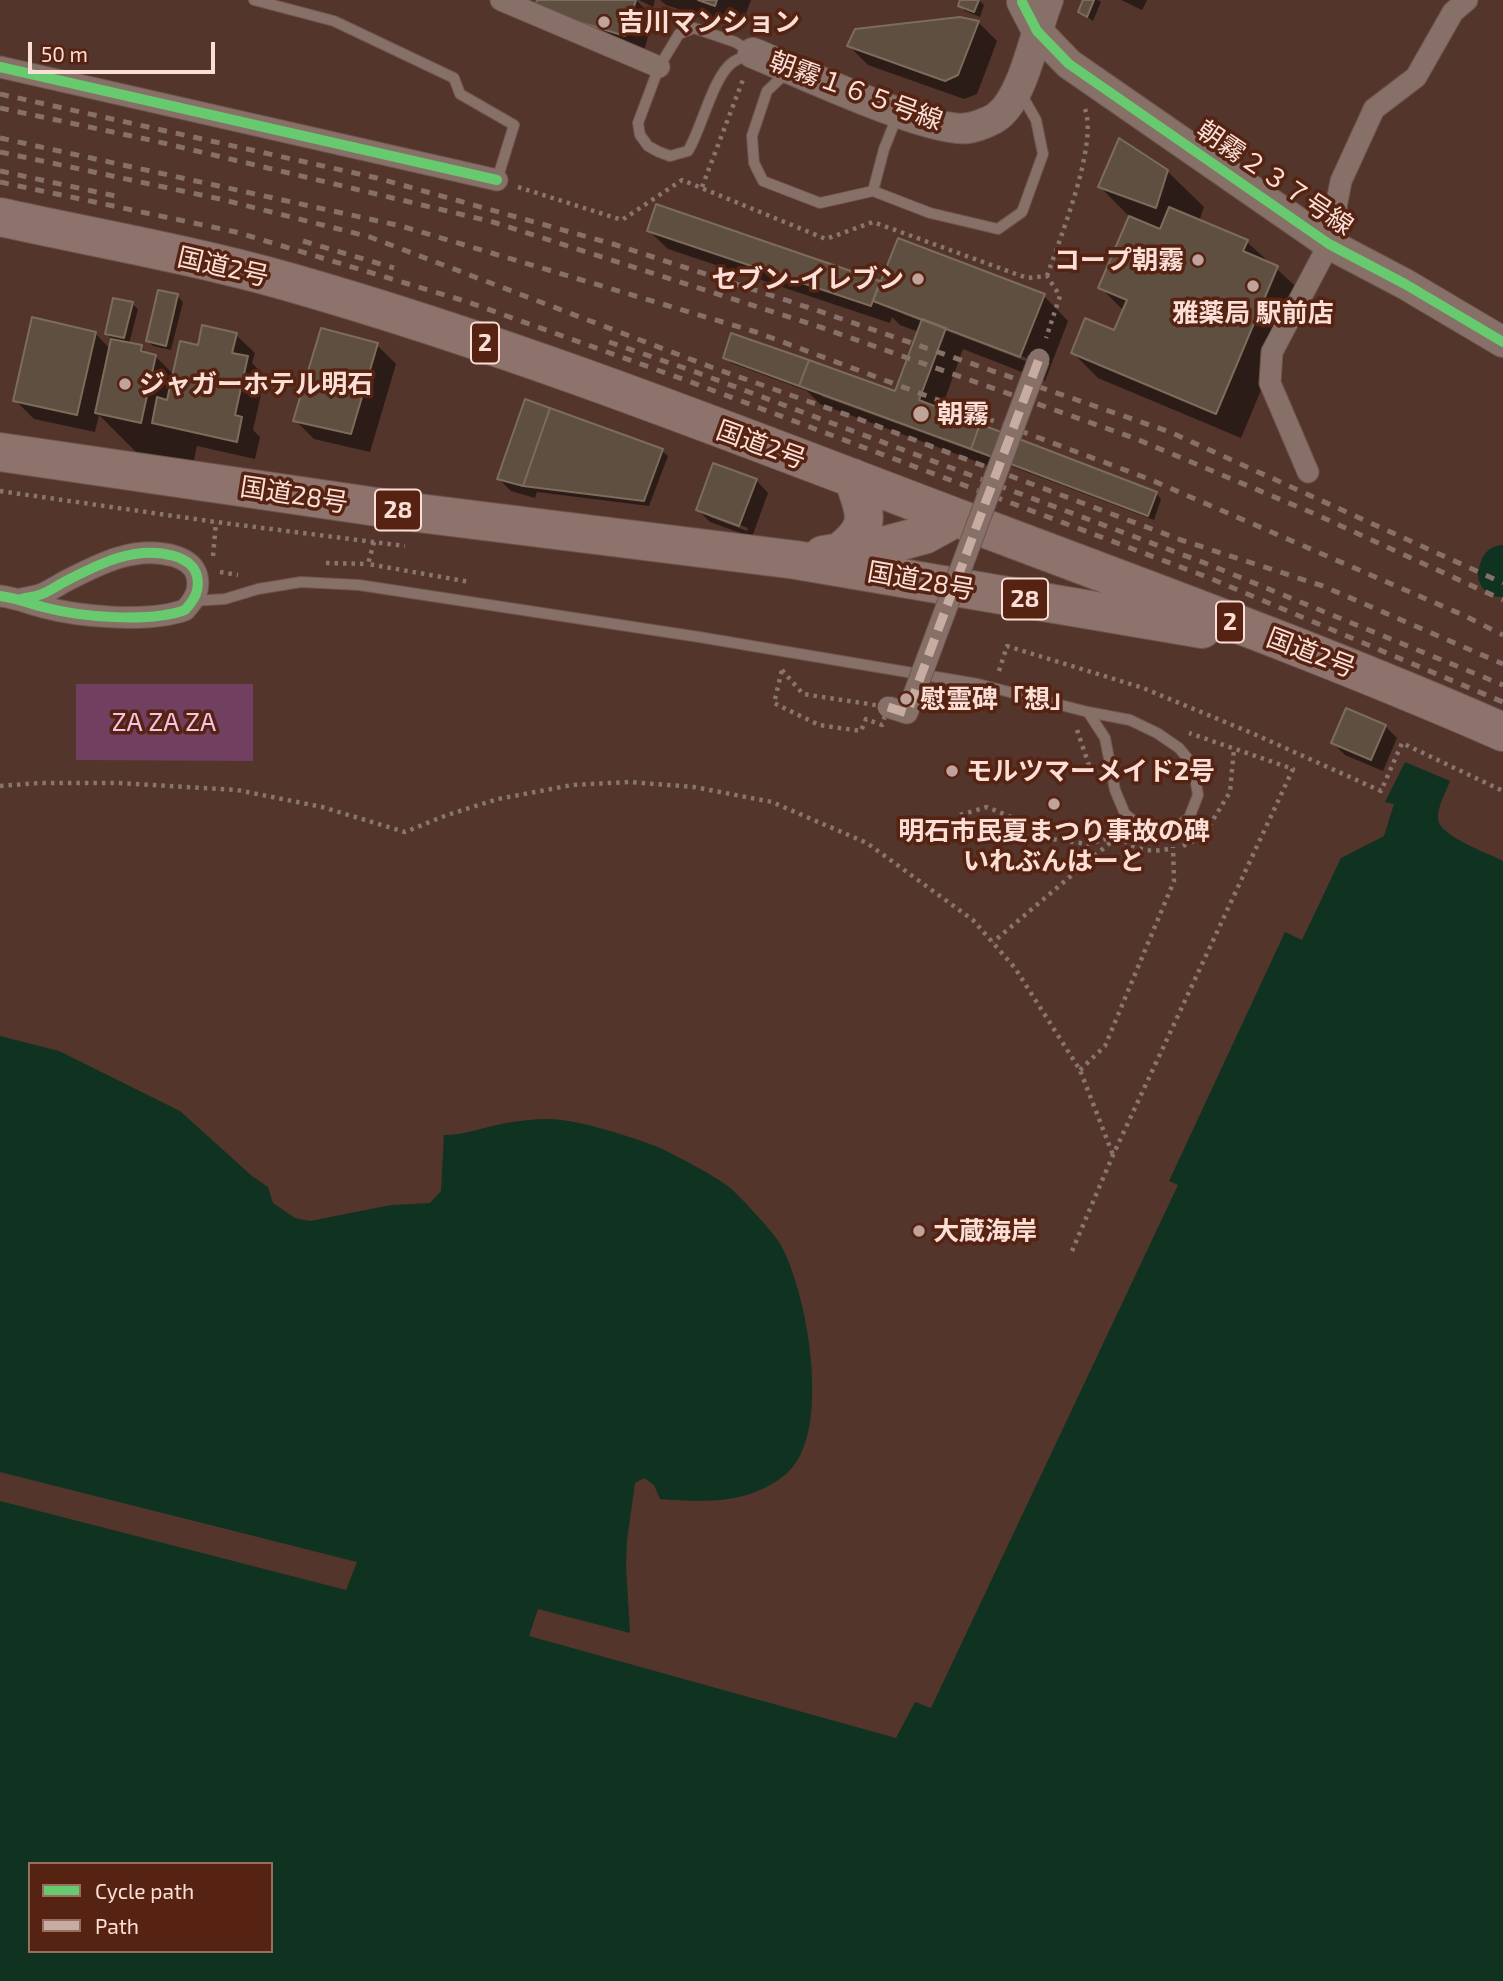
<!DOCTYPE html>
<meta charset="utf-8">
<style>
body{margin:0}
#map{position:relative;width:1503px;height:1981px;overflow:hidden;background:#53352c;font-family:"Exo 2",sans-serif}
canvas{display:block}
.legend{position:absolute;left:28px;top:1862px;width:245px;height:91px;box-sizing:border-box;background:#562312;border:2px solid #986e61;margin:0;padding:9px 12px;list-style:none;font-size:21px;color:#fbdfd7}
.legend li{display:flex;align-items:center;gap:14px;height:35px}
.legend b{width:35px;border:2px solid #986e61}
.scale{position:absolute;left:28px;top:42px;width:187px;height:32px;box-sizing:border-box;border:4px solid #fbdfd7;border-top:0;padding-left:9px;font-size:21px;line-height:24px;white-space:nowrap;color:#fbdfd7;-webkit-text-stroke:5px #562312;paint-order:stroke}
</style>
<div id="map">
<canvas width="1503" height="1981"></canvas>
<ul class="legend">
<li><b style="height:9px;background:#67ca6e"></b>Cycle path</li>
<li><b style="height:9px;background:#c7aca2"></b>Path</li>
</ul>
<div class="scale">50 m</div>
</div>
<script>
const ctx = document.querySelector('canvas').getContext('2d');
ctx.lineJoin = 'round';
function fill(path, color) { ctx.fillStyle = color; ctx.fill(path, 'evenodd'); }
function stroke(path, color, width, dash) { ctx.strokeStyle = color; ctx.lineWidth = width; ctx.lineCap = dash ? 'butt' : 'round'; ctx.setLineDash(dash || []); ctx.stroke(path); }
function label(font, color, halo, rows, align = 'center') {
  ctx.font = font + ' "Exo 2","Noto Sans JP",sans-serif'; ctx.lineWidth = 7; ctx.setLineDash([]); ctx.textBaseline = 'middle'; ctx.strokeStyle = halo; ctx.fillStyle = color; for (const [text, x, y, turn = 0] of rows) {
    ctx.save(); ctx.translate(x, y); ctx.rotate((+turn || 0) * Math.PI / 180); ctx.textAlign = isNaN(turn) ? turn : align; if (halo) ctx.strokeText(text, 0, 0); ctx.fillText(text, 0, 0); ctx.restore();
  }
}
const green = new Path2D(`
 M76,684H253V761L76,760Z`);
const water = new Path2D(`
 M1405,762L1450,781C1446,792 1437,807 1438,819C1439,836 1488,853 1503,861V1981H0V1501L346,1590L357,1562L0,1472V1036L59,1051L180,1111L252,1176L268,1187L273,1203L295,1218L310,1221L391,1205L430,1203L441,1191L444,1135C466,1135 484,1127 506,1123C519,1121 534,1119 548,1119C577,1119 633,1137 660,1148C675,1155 717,1177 729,1187C739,1195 772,1231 779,1242C807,1288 834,1435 786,1474C748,1505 706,1502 660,1499L654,1485L644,1478L635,1483L627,1540L626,1567L630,1633L538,1609L529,1636L896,1738L915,1702L931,1708L1178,1185L1169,1181L1285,932L1302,940L1341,858L1384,836L1394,804L1385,802ZM30,1864H271V1951H30Z`);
const shadow = new Path2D(`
 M539,0H636L654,18L643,53L555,26Z
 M639,0H655L653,7Z
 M660,0H751L740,29L666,5Z
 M962,0H979L984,5L980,17L965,11L960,6Z
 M1085,0H1098L1101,2L1093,21L1080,12Z
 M1121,0H1147L1142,10Z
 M978,22L997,41L977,94L964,99L868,65L849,46Z
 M1167,171L1204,207L1199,222L1247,242L1302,292L1241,438L1098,378L1073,353L1115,332L1124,311L1100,287L1130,217L1100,187Z
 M649,231L882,284L1044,296L1068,321L1045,381L963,349L941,410L1156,493L1161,499L1154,520L992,459L989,466L820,404L807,391L731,363L725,357L896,393L919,332L900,325L892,317L890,323L668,249ZM903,310L924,318V322L903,314ZM930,321L1029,359L1028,362L929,324ZM821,392L980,450L978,453L821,396Z
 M177,296L183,302L171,350L153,346L148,341Z
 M132,304L138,309L129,344L141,347L149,355L155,356L174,375L199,347L236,335L255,353L252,363L265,376L253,430L260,437L255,459L197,446L191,473L147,463L99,415L95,432L34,419L15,400L95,333L110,349L112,339L107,334Z
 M377,345L396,364L370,452L314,439L295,420Z
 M662,451L668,456L649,506L537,492L535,498L511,491L499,479Z
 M756,480L768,493L752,537L710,522L698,510ZM710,514L748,528L747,531L710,517Z
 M1385,726L1397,738L1383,771L1345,755L1333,743Z`);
const river = new Path2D(`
 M1501,574L1503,568`);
const building = new Path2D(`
 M537,0H636L625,36L534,8Z
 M698,0H717L715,6Z
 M960,0H979L974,12L958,6Z
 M1083,0H1094L1087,17L1078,12Z
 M960,17L979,21L958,75L945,81L847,46L855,29Z
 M1119,138L1168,170L1156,208L1098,187Z
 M656,204L880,281L871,306L647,231Z
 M1169,207L1248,240L1243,251L1278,266L1216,414L1071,353L1085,318L1114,330L1127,300L1098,288L1129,216L1160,229Z
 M898,238L1045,294L1020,357L873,301Z
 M158,290L178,294L166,346L146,341Z
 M113,298L133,302L124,338L105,334Z
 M32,317L96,332L77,415L13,401Z
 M922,319L946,328L919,400L980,424L971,449L799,386L809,360L895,391Z
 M202,325L237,333L232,353L248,356L235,415L242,417L237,442L152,423L157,397L167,400L180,341L198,345Z
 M321,328L378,343L351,434L293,421Z
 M731,333L809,360L799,386L723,358Z
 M111,339L142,345L141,351L156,355L141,423L95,413Z
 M525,399L550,408L523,486L497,479Z
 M550,408L663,449L644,501L523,486Z
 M980,424L1157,492L1148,516L971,449Z
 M713,463L757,479L739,526L696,510Z
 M1346,708L1386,725L1371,760L1331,743Z`);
const path = new Path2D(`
 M518,187L622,220L682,180L826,239L873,222L1027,278L1047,276L1060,296L1046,338
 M702,187L744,77
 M1047,276C1060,238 1098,145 1085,109
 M0,491L216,522L405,546
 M374,542L368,564L470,582
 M213,556L216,522
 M326,563L368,564
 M220,572L238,575
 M782,670L803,694L888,707L882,725L866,719L861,731L819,725L774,703Z
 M999,671L1007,646L1143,688L1254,734L1381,791L1402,743L1503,791
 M1077,730L1092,774
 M0,786L39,783H118L237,790L322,807L405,832L447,815L498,799L572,785L629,782L694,787L772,802L867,843L973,920L1015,968L1080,1070L1113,1155
 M960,815L987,807L1018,820L1052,839L1087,844L1118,836L993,942
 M1113,828C1125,847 1146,854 1168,849
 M1183,846L1203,836L1230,792L1234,749
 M1080,1070L1105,1046L1174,881L1173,847
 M1072,1251L1113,1155L1293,769L1189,733`);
const lane = new Path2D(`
 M254,0L334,21L454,78L460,94L514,125L497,180
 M694,28L735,42L753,53C746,56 739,58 733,62C713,76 702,128 688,151L670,156L659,152L648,146L640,135L638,123L659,67L679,34Z
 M787,72L767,91L752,136L754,163L763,181L820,203L873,191L930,213L998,229L1022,212L1043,154L1036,120L1020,92
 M873,191L884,149L898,114
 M193,601L225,599L258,589L301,582L359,585L699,637L978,684L1088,712L1130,720L1157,733L1179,748L1193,765L1198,795L1189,818L1172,831L1143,828L1125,814L1115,790L1105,738L1088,712`);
const street = new Path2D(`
 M501,0L659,67
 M0,67L497,180
 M1308,472L1270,383L1272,352L1329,244L1341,181L1374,109L1416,77L1453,12L1467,0
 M0,596C17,598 27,603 43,607C80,617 149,623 185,610C195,599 200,590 197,576C194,564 184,559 174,556C135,545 99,564 66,581C58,585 50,591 42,594C35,597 28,597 21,599`);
const secondary = new Path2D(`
 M1022,2L1037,31L1069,64L1329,244L1405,284L1503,342
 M753,53C793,69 933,135 968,128C976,127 992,121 998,116C1024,96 1035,32 1048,0`);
const highway = new Path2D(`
 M0,217C96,238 194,255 289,282C517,347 738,435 960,519C1142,588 1325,654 1503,732
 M0,452L411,512L796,560L1202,629
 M840,552C873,526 866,514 853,478
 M823,555L886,545L924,535L955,518`);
const rail = new Path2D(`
 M0,94L377,178L613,244L810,308L1170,432L1503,583
 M0,108L155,141L493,222L823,328L1134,438L1315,514L1503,600
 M0,138L401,226L756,332L1149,479L1463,615L1503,635
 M0,152L220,199L370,237L711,367L864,421L1181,540L1323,586L1503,664
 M0,171L120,197
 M0,182L236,232L468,302L688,381L1207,577L1503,702
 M303,241L394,268
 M609,342L693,371L1210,565L1503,685`);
const streetBridge = new Path2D(`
 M888,707L907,713L1039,359`);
const quiet = new Path2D(`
 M888,707L907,713L1039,359`);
const cycleway = new Path2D(`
 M1022,2L1037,31L1069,64L1329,244L1405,284L1503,342
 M0,67L497,180
 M0,596C17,598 27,603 43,607C80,617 149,623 185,610C195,599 200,590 197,576C194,564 184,559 174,556C135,545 99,564 66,581C58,585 50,591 42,594C35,597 28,597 21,599`);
const markers = [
 [604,22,7,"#c0a49b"],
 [1198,260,7,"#c0a49b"],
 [918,279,7,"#c0a49b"],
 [1253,286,7,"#c0a49b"],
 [125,384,7,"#c0a49b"],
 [921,414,9,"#c0a49b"],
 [906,699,7,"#c0a49b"],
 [952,771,7,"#c0a49b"],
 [1054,804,7,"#c0a49b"],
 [919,1231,7,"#c0a49b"]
];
const shields = [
 [485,343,28],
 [398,510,46],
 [1025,599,46],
 [1230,622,28]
];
const shieldNames = [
 ["2",485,343],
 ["28",398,510],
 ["28",1025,599],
 ["2",1230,622]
];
const poiNames = [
 ["吉川マンション",618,22],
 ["コープ朝霧",1184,260,"right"],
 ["セブン-イレブン",904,279,"right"],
 ["雅薬局 駅前店",1253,313,"center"],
 ["ジャガーホテル明石",139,384],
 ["朝霧",937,414],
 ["慰霊碑「想」",920,699],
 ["モルツマーメイド2号",966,771],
 ["明石市民夏まつり事故の碑",1054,831,"center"],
 ["いれぶんはーと",1054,861,"center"],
 ["大蔵海岸",933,1231]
];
const streetNames = [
 ["朝霧１６５号線",856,91,20],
 ["朝霧２３７号線",1275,178,34],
 ["国道2号",223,267,13],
 ["国道2号",761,445,20],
 ["国道28号",294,495,9],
 ["国道28号",921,581,10],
 ["国道2号",1311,653,21]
];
const parkNames = [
 ["ZA ZA ZA",164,722]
];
fill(green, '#713f5f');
fill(water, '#103220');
fill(shadow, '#0007');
stroke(river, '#103220', 46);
fill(building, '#5f4f40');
stroke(building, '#7c6c5c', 2);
stroke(lane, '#6d544d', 12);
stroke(street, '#6d544d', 23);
stroke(secondary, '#6d544d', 32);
stroke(highway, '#6d544d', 40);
stroke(path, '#89756f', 4.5, [3.5, 5]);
stroke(lane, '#877068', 10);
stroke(street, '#877068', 21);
stroke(secondary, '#877068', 30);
stroke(highway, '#8d736b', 38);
stroke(rail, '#867068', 5, [9, 9]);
stroke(streetBridge, '#6d544d', 23, []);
stroke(streetBridge, '#877068', 21);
stroke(quiet, '#c7aca2', 9, [18, 9]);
stroke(cycleway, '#67ca6e', 10);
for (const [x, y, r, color] of markers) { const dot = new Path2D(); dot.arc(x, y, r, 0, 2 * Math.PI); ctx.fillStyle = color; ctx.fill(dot); stroke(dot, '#562312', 2.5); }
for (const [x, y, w] of shields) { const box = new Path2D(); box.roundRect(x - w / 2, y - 20.5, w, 41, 5); ctx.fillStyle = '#562312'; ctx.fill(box); stroke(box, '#fbdfd7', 2); }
label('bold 24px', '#fbdfd7', null, shieldNames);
label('bold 26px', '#fbdfd7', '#562312', poiNames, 'left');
label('26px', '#fbdfd7', '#562312', streetNames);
label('26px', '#f7c2e6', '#562312', parkNames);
</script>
